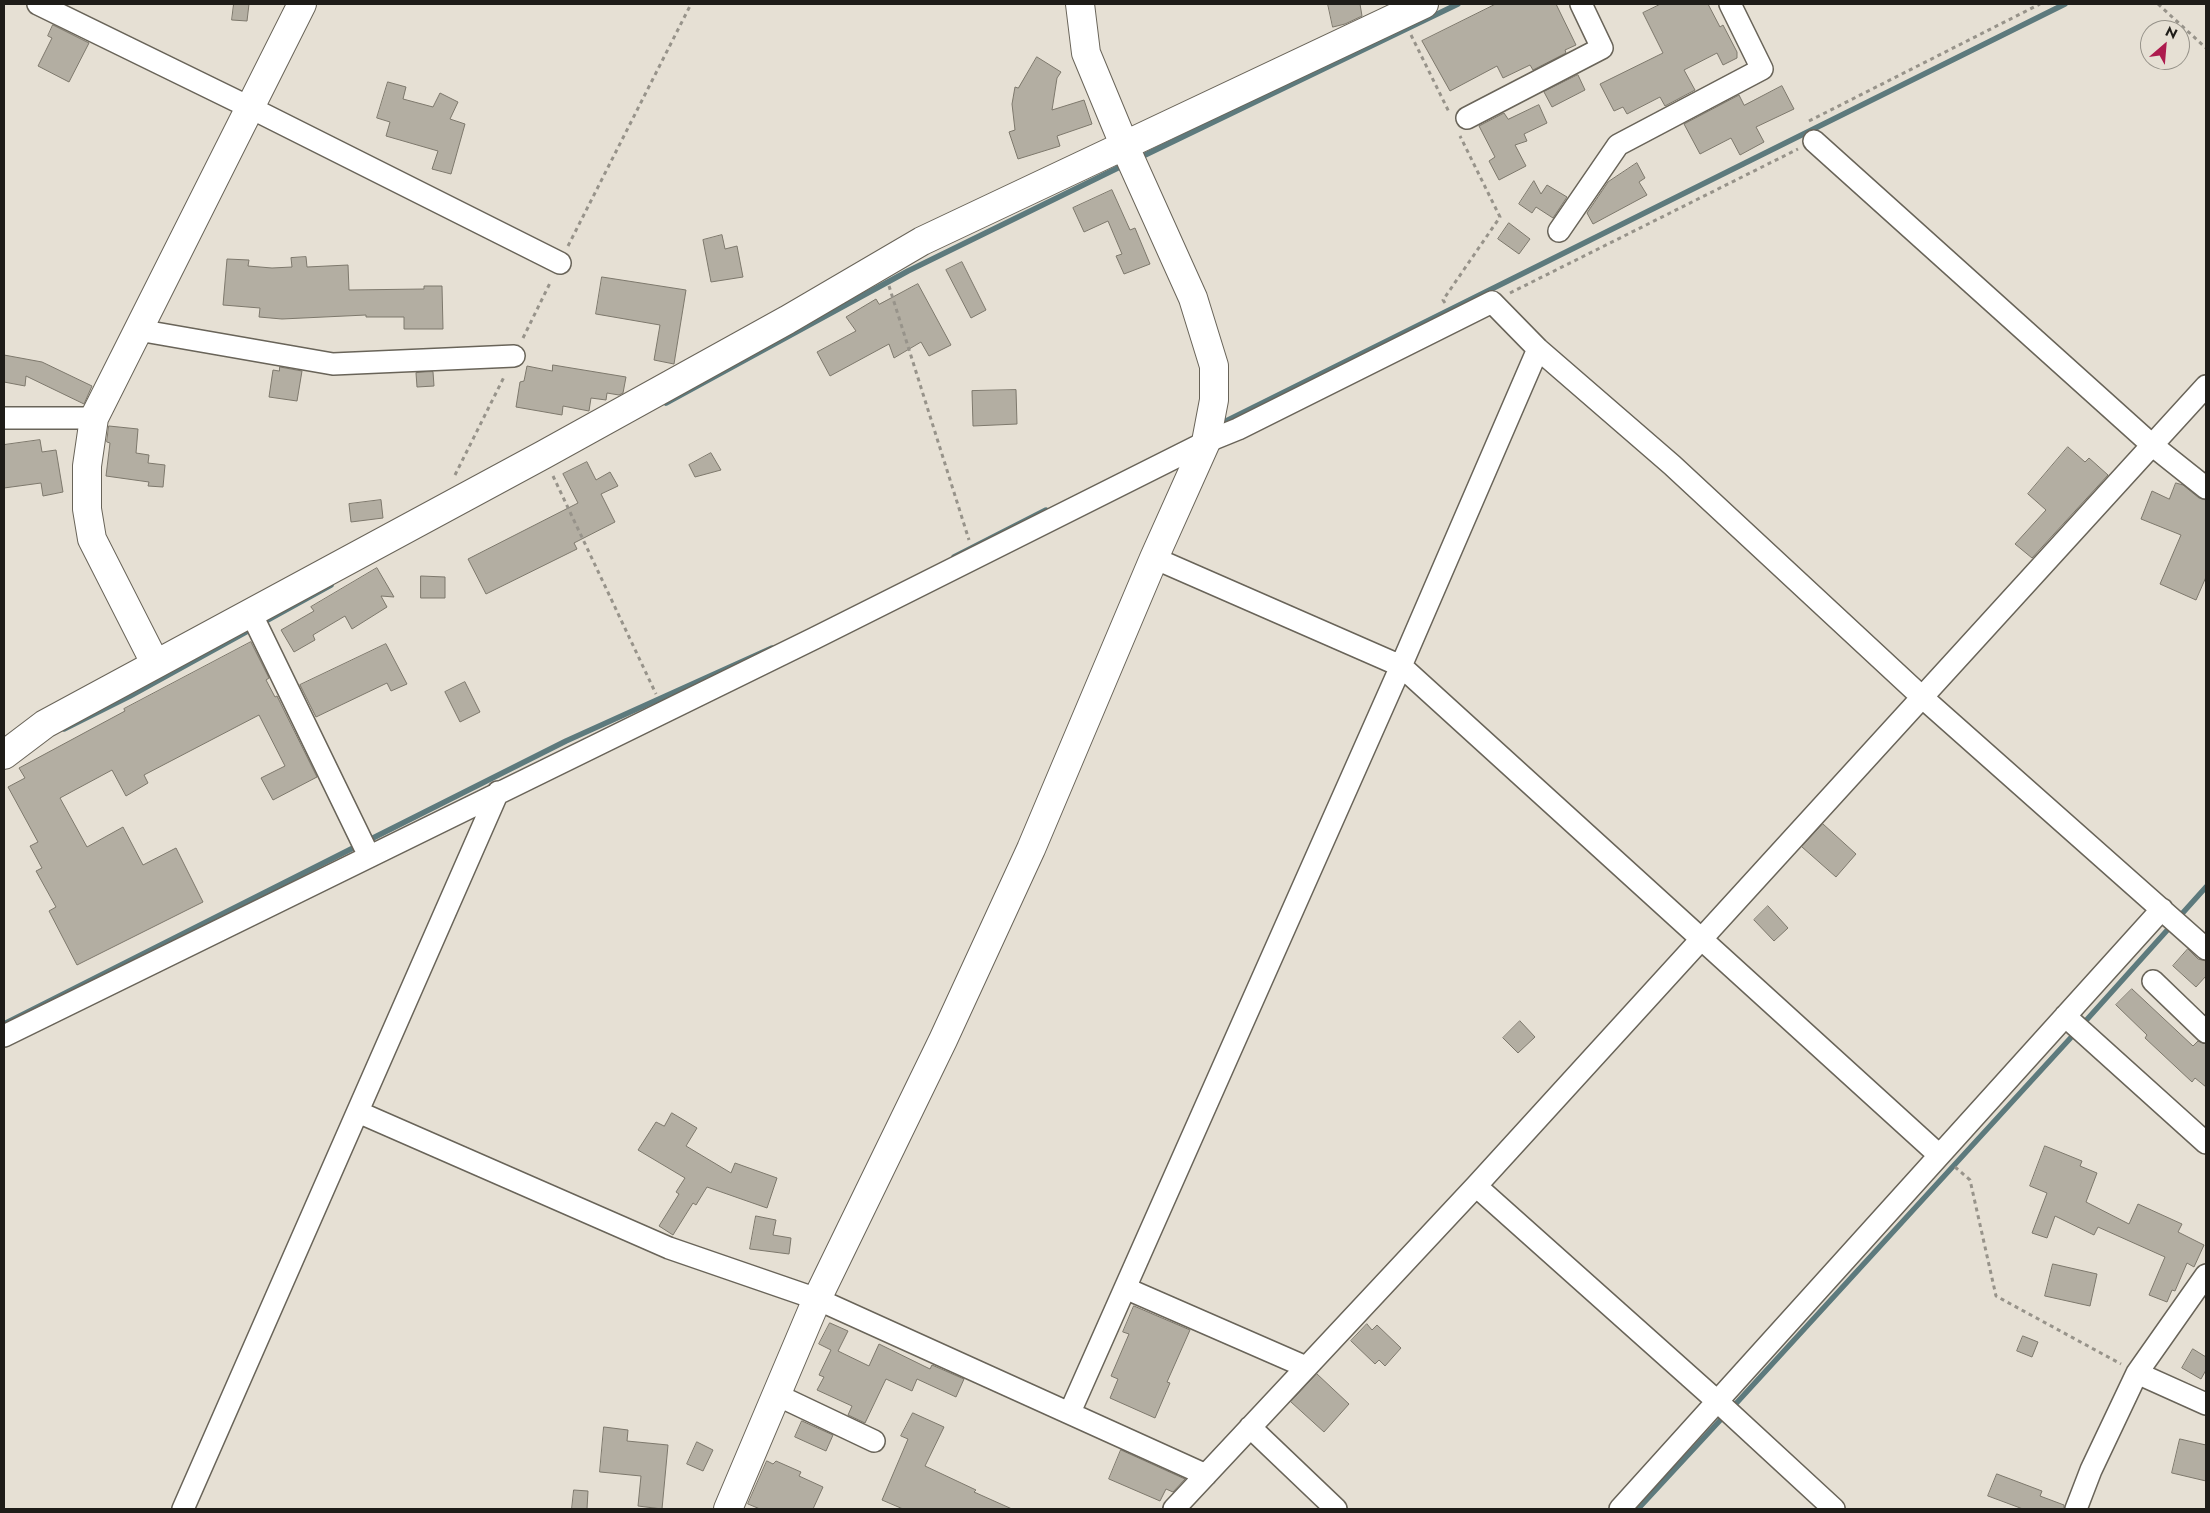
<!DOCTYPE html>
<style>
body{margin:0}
#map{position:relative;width:2210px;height:1513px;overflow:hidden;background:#e6e0d4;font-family:Jost,sans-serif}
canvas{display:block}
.frame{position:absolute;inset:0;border:5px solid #1e1c18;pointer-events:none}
.north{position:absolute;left:2140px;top:20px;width:50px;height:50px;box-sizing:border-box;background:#e6e0d4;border:1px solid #969289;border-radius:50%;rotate:27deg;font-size:14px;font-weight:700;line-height:20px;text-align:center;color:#1e1c18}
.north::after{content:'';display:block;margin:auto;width:18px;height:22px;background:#ad1b4e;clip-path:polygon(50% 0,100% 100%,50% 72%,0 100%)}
</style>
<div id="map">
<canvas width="2210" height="1513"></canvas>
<div class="frame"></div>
<div class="north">N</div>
</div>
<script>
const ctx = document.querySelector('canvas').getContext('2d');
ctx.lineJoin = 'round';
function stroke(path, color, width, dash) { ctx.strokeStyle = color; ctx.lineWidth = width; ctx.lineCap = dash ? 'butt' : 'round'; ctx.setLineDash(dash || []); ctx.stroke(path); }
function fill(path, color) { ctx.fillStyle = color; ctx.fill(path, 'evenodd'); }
const stream = new Path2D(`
 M1139,158L1458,4
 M666,403L908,271L1126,164
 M1218,425L2065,4
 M954,557L1046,510
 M64,729L130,696L331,585
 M367,841L566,741L772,648
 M4,1024L359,845
 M2082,1025L2206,887
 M1731,1409L2076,1032
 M1638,1509L1725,1415`);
const building = new Path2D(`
 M234,4H249L247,21L232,20Z
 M1328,4H1360L1362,16L1345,24L1333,27Z
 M1496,4H1556L1576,45L1565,50L1566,53L1533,70L1530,65L1503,78L1497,66L1450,91L1422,41Z
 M1661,4H1708L1720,27L1723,25L1737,52V58L1723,65L1717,53L1684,70L1695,90L1665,106L1660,97L1627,114L1623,107L1614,111L1600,84L1663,53L1643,13Z
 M53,25L89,43L69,82L38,66L52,38L48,36Z
 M1037,57L1061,72L1057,78L1052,110L1084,100L1092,124L1057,136L1060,146L1018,159L1009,132L1015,130L1012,104L1015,87L1018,88Z
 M1578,75L1585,90L1552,107L1544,92Z
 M388,82L406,87L403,99L433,107L440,93L458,102L450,119L465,124L451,174L432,169L438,151L386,136L390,122L377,118Z
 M1782,86L1794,109L1756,127L1764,142L1740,155L1731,138L1700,154L1684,124L1739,95L1744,105Z
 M1539,105L1547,123L1524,134L1527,141L1515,145L1526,166L1499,180L1489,161L1495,157L1479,126L1504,113L1508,119Z
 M1637,163L1645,178L1639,182L1647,195L1593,224L1587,213L1608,182Z
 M1534,181L1541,194L1547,185L1567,197L1553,218L1536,207L1532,213L1519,204Z
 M1112,190L1130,230L1135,228L1150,264L1124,274L1116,256L1122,254L1108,221L1084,232L1073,208Z
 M1509,223L1530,239L1519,254L1498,239Z
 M722,235L725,249L737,246L743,277L711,282L703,240Z
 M306,257L307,267L348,265L349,290L424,289V286H442L443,329H404V317H366V315L282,319L259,317L260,308L223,305L227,259L249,260L248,266L272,268L292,267L291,258Z
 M962,262L986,310L971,318L946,270Z
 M602,277L686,290L674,364L654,360L660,325L596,314Z
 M918,284L951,345L929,356L921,342L894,358L889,344L830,376L817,352L856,331L846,317L876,299L879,304Z
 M4,355L42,362L92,386L84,404L26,376L25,386L4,382Z
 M553,365L626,377L623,393L619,395L607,393L606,400L591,398L589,411L563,406L562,415L516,407L520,382L524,381L527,366L552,371Z
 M280,367L302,371L297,401L269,397L273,370L279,371Z
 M433,372L434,386L417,387L416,373Z
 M1016,390L1017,424L973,426L972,391Z
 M109,426L138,429L136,453L149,455L148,463L165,465L163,487L148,486L149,482L106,476L110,443L107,442Z
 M40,440L42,452L56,450L63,492L43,496L41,483L4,488V445Z
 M2068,447L2085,462L2089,458L2108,475L2032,558L2015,544L2046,510L2028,494Z
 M711,453L721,470L695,477L689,465Z
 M587,462L596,480L610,472L618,486L601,494L615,522L574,543L577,549L486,594L468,559L578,503L563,474Z
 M2176,483L2183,485L2199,498L2206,500V577L2196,600L2160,584L2181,535L2141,519L2152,491L2169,499Z
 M381,500L383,518L351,522L349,504Z
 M377,568L394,597L381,596L387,607L352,629L345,616L313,635L315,640L294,652L281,630L314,611L311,607Z
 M421,576L445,577V598H421Z
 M251,642L269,678L266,680L275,697L277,696L317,777L273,800L261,778L285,766L259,715L144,775L148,783L126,796L112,770L60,798L87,847L123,827L143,865L176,848L203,902L77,965L49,911L56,907L36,871L42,868L30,846L38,842L8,787L25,778L19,768L125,711L124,709Z
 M386,644L407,684L391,691L387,683L316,717L300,685Z
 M465,682L480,712L460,722L445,692Z
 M1823,824L1856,854L1836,877L1802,847Z
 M1768,906L1788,928L1774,941L1754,920Z
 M2188,949L2198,959L2206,961V976L2196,987L2173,966Z
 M2132,989L2193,1046L2198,1041L2206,1044V1087L2195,1078L2192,1082L2145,1038L2147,1035L2116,1005Z
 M1520,1021L1535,1037L1518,1053L1503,1038Z
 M672,1113L697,1128L686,1146L731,1173L735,1163L777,1178L767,1208L707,1187L696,1205L693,1203L673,1235L659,1226L679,1194L676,1192L685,1178L638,1150L656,1122L664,1126Z
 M2045,1146L2082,1161L2080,1166L2097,1173L2086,1202L2129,1224L2138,1204L2182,1224L2178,1232L2204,1245L2194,1267L2187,1263L2175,1291L2172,1290L2167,1302L2149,1295L2165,1257L2098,1227L2094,1235L2055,1216L2047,1238L2032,1233L2047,1193L2030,1186Z
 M756,1216L776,1220L773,1235L791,1238L789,1254L750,1249Z
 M2053,1264L2097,1274L2090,1306L2045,1296Z
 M1134,1306L1190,1330L1167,1382L1170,1383L1155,1418L1110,1398L1118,1379L1111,1376L1129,1334L1123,1332Z
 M830,1323L848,1331L838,1351L869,1366L879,1344L930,1369L932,1365L964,1379L956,1397L917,1379L912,1391L886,1379L865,1423L848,1415L852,1406L817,1390L824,1377L819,1375L831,1350L819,1344Z
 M1367,1324L1372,1330L1377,1325L1401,1348L1385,1366L1379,1360L1375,1364L1351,1341Z
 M2023,1336L2038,1342L2032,1357L2017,1351Z
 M2193,1349L2206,1357V1370L2201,1379L2182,1368Z
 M1317,1374L1349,1404L1324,1432L1291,1402Z
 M913,1413L944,1427L925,1466L976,1490L974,1492L1012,1509H903L882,1500L908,1439L901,1436Z
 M802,1421L833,1435L826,1451L795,1437Z
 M604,1427L628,1430L627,1441L668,1445L662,1509L638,1506L641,1476L600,1472Z
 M2180,1439L2206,1445V1481L2172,1473Z
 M697,1442L713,1450L703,1471L687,1464Z
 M1121,1450L1185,1479L1173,1492L1166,1489L1160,1501L1109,1479Z
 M767,1461L773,1464L776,1461L801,1472L799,1476L823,1487L813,1509H760L748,1504Z
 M1997,1474L2042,1491L2040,1496L2064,1505V1509H2023L1988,1496Z
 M574,1490L588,1491L587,1509H572Z`);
const path = new Path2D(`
 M2158,4L2206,48
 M1411,35L1449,112
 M1809,121L2040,4
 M568,246L691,4
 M889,286L969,540
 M1510,293L1798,149
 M1445,303L1443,300L1500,217L1460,136
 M523,338L551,281
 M455,475L505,375
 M553,476L656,694
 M1955,1167L1970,1180L1996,1296L2121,1364`);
const street = new Path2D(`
 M38,4L251,108L560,263
 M1467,118L1602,48L1581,4
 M1814,141L2152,445L2206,488
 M1559,231L1618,145L1762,69L1730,4
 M138,330L333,364L514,356
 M4,418H94
 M1154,558L1401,666L1939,1155
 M251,613L369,856
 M2153,981L2206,1032
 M2065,1016L2206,1143
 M4,1036L815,638L1206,442L1238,429L1492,302L1538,349L1672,465L1923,698L2206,949
 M358,1112L669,1248L817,1299L1206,1475
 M1476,1186L1718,1402L1834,1509
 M1125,1288L1306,1367
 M2137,1373L2206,1404
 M777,1395L874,1441
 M1070,1412L1401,666L1538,349
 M1250,1427L1336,1509
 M183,1509L498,792
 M1174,1509L1476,1186L2206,386
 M1620,1509L2162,909
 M2076,1509L2091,1470L2137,1373L2206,1275`);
const secondary = new Path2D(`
 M155,663L92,539L87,509V466L94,418L302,4
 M4,755L45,724L543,455L787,320L922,241L1424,4
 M728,1509L817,1299L943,1040L1031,849L1154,558L1206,442L1214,400V366L1193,298L1125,147L1086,53L1080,4`);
stroke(stream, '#5d7a7d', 5.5);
fill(building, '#b3aea2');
stroke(building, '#7d786c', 1);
stroke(street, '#696459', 24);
stroke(secondary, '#696459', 30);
stroke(path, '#97938a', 3, [4, 4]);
stroke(street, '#fff', 21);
stroke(secondary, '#fff', 28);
</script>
